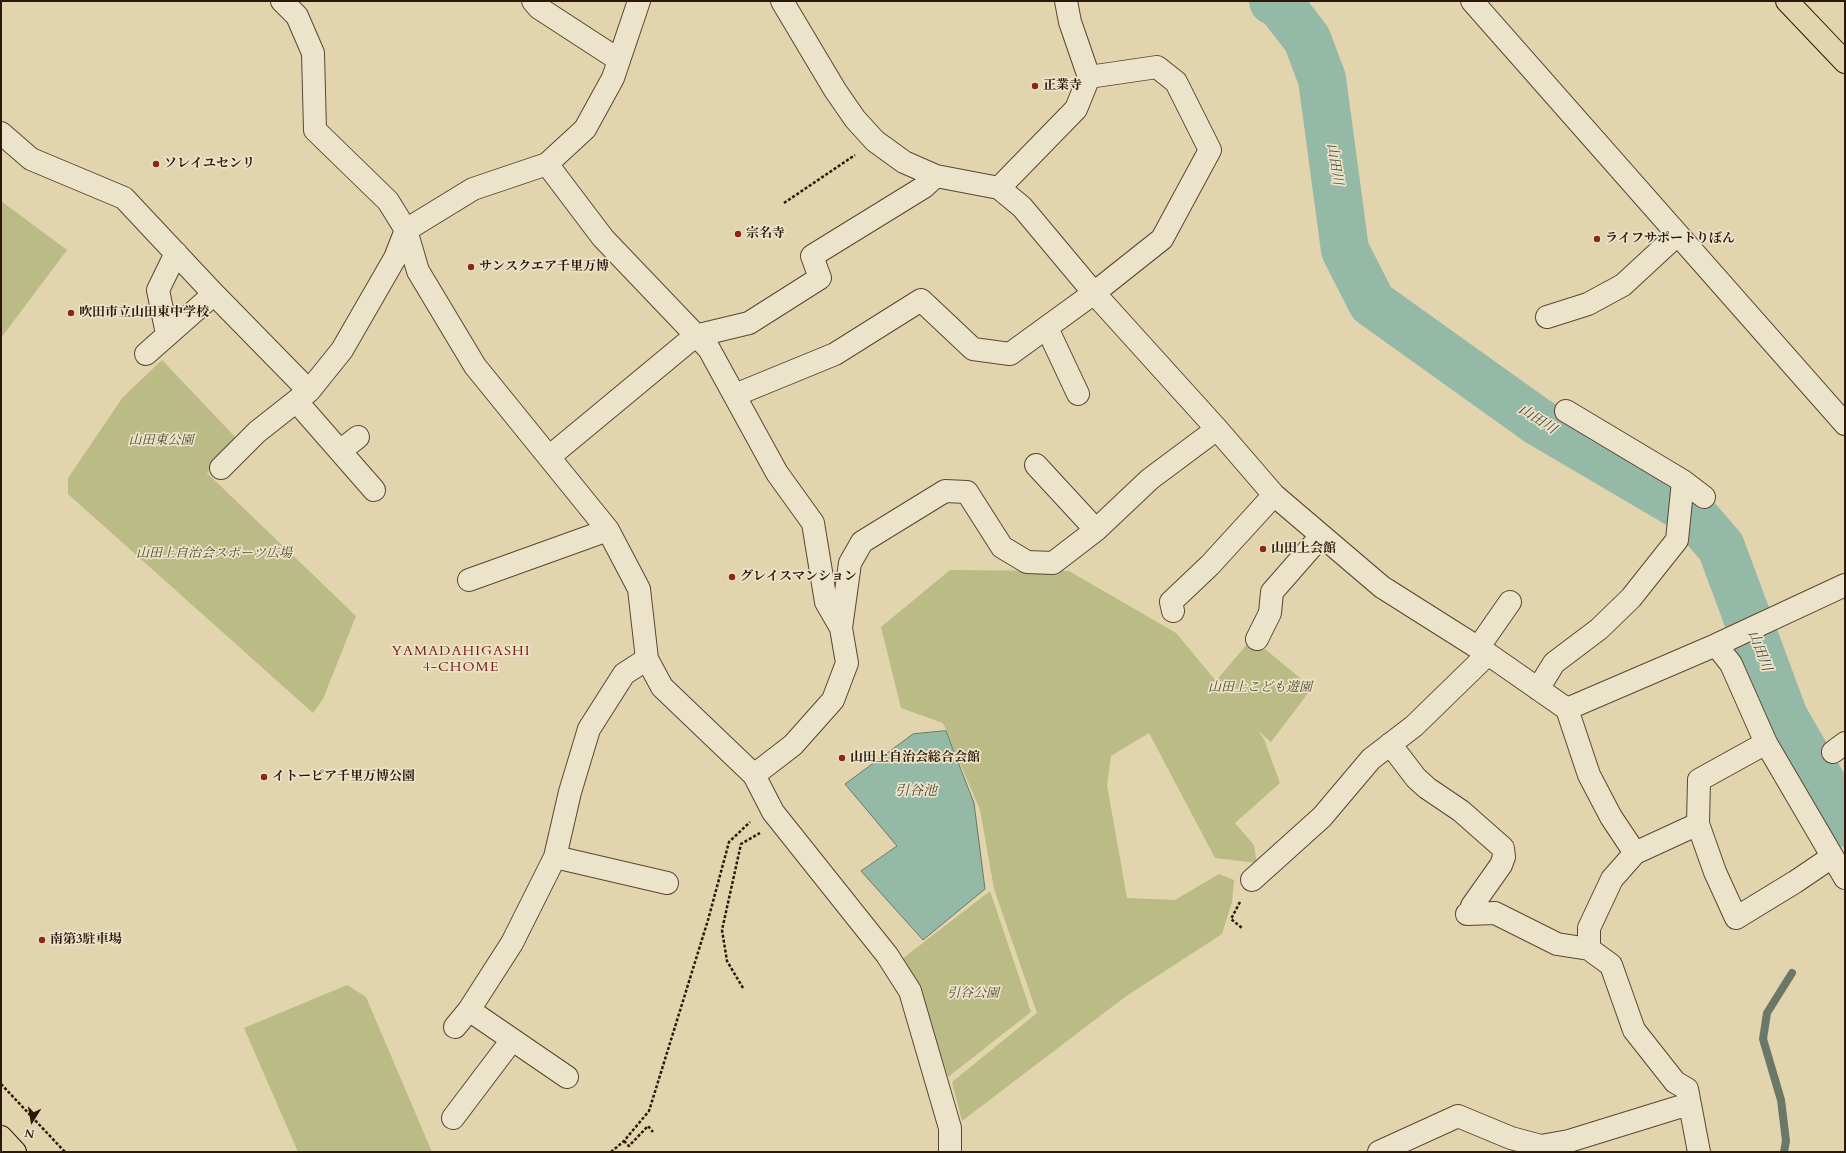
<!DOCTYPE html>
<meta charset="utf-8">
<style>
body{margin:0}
#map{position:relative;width:1846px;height:1153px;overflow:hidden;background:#e2d5ae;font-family:Cardo,serif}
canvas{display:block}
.frame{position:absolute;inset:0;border:2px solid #2d170a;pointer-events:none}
.north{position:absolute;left:12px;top:1101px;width:40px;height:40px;-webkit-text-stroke:3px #ece4ca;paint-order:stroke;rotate:191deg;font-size:11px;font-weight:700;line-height:16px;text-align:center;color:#2d170a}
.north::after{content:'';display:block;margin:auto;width:14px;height:18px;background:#2d170a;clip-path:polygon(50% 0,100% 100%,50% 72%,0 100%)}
</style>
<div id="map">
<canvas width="1846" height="1153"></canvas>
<div class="frame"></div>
<div class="north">N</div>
</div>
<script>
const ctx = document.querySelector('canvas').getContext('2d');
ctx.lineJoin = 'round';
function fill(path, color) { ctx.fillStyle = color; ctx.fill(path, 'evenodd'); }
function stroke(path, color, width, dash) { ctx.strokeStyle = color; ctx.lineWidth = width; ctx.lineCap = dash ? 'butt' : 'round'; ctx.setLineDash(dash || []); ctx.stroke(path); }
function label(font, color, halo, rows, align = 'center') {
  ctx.font = font + ' Cardo,"Noto Serif JP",serif'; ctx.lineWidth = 3.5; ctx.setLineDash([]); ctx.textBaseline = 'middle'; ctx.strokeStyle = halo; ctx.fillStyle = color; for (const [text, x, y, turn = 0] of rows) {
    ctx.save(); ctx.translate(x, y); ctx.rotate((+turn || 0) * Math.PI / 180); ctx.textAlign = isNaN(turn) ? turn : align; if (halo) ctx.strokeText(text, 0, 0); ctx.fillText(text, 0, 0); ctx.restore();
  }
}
const green = new Path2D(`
 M1,201L67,250L1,338Z
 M162,360L238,440L207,473L356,616L323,699L313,713L68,494V478L123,397Z
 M950,570L1069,571L1176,633L1216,681L1248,643L1265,649L1312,688L1271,742L1258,731L1264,739L1280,783L1235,823L1254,845L1257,863L1215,858L1149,733L1111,756L1107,785L1127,898L1175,900L1219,874L1234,880L1232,902L1222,934L1125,997L962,1121L952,1082L1037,1013L994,889L980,810L943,723L901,708L881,627Z
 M990,891L1031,1012L948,1077L919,987L902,959Z
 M347,985L366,997L432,1152H298L244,1028Z`);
const water = new Path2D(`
 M946,731L974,803L985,889L923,940L861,871L897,846L845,784L913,734Z`);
const stream = new Path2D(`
 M1784,1152L1786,1141L1781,1100L1763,1039L1767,1013L1792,973`);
const river = new Path2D(`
 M1273,1L1279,3L1307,39L1322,79L1345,250L1372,303L1537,421L1690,511L1721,547L1784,717L1845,823`);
const path = new Path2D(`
 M784,203L855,155
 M1240,902L1231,919L1242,928
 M743,988L727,961L722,930L741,844L760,833
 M1,1084L65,1152
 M624,1141L629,1146L648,1126L653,1132
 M611,1152L624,1141L649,1111L708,920L729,842L750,822`);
const minor = new Path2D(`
 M282,1L297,16L313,53L315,130L388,201L406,230L418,271L475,366L608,530L639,589L647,659L662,687L754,775L773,812L887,955L910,991L950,1128V1152
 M533,1L539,8L619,60
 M782,1L835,90L855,119L875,141L904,162L936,176L999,188L1022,207L1094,293L1217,429L1274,495L1382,587L1488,654L1567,709L1716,645L1845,585
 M1472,1L1845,424
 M1,133L31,159L124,198L214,294L146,354
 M547,164L603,238L709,349L777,473L813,523L826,602L841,628L847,663L833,700L793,745L754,775
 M999,188L1076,109L1089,77L1070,22L1066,1
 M214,294L309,391L257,432L221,468
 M1547,317L1588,304L1623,285L1677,235
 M1047,328L1078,394
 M167,334L158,290L176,253
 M309,391L342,350L395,258L406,230L473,189L547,164L585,129L613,78L639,1
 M735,395L835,354L921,300L973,349L1010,354L1094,293L1162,239L1210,150L1176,82L1157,67L1089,77
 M297,402L374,490
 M1566,411L1683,481L1704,497
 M340,451L358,437
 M549,457L695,336L749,323L820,278L812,256L924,187L936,176
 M1036,465L1096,530
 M469,580L608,530
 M1173,611L1171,602L1210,565L1274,495
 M841,628L850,563L862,542L945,491L967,492L1002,547L1027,562L1053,563L1096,530L1150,479L1217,429
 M1257,639L1270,613L1272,592L1321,536
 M1716,645L1731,664L1766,743L1845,878
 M1478,648L1510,602
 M1538,689L1554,663L1599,629L1631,598L1677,540L1683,481
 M1567,709L1589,775L1611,817L1635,853
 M1766,743L1699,780L1698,824L1715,872L1736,918L1795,882L1832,857
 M1390,744L1416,778L1427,788L1461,811L1503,848L1504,857L1501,865L1472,906L1471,914
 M1833,752L1845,743
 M1698,824L1635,853L1612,879L1589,928V949L1611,965L1634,1030L1675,1082L1687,1089L1699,1152
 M555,857L667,883
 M1252,880L1322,817L1371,759L1414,726L1488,654
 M1467,914L1495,913L1557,944L1589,949
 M469,1010L567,1077
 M455,1027L469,1010L512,943L555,857L570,792L589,729L624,674L647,659
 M453,1118L512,1040
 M1379,1152L1458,1116L1511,1138L1541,1146L1569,1141L1679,1107`);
const major = new Path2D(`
 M1787,1L1845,62
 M1,1137L15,1152`);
const markers = [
 [1035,86,4,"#8f2418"],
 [156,164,4,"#8f2418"],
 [738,234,4,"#8f2418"],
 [1597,239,4,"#8f2418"],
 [471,267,4,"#8f2418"],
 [71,313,4,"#8f2418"],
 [1263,549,4,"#8f2418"],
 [732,577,4,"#8f2418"],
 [842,758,4,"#8f2418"],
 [264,777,4,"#8f2418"],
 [42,940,4,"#8f2418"]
];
const poiNames = [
 ["正業寺",1043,86],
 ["ソレイユセンリ",164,164],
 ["宗名寺",746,234],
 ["ライフサポートりぼん",1605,239],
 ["サンスクエア千里万博",479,267],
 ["吹田市立山田東中学校",79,313],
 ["山田上会館",1271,549],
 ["グレイスマンション",740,577],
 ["山田上自治会総合会館",850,758],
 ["イトーピア千里万博公園",272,777],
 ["南第3駐車場",50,940]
];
const parkNames = [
 ["山田東公園",161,441],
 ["山田上自治会スポーツ広場",214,554],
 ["山田上こども遊園",1260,688],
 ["引谷公園",973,994]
];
const waterNames = [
 ["山田川",1334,164,82],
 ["山田川",1537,420,33],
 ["山田川",1759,651,69],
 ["引谷池",916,792]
];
const neighbourhoodNames = [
 ["YAMADAHIGASHI",461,652],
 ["4-CHOME",461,668]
];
fill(green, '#babb85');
fill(water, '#95b9a7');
stroke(water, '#6b7868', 1);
stroke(stream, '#6b7868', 8);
stroke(river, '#95b9a7', 48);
stroke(minor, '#5a4633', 24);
stroke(major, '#2d170a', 24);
stroke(path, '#2d170a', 2.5, [3, 2]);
stroke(minor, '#ece4ca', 22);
stroke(major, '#e2d5ae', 22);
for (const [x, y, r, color] of markers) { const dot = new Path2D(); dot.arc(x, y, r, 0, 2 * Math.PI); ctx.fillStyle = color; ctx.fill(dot); stroke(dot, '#ece4ca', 1.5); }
label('bold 13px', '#2d170a', '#ece4ca', poiNames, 'left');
label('italic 13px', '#57482f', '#ece4ca', parkNames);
label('italic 14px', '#4c4839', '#ece4ca', waterNames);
ctx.letterSpacing = '1px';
label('14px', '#7a1f14', '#ece4ca', neighbourhoodNames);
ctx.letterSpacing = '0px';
</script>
